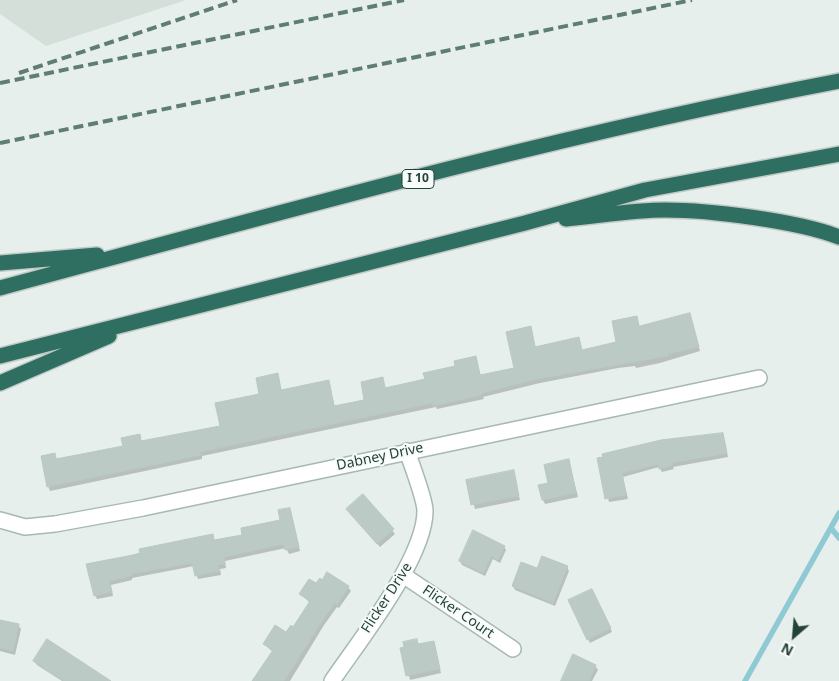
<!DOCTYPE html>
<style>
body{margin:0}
#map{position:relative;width:839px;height:681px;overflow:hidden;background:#e6efeb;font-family:"Noto Sans",sans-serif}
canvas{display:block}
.north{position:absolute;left:769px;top:611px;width:50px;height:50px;-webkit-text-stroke:4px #f7fbf9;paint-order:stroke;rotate:207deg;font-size:14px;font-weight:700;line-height:20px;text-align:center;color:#24423a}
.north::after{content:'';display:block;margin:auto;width:18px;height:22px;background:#24423a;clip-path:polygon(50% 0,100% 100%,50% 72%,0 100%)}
</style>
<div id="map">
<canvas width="839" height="681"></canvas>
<div class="north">N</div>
</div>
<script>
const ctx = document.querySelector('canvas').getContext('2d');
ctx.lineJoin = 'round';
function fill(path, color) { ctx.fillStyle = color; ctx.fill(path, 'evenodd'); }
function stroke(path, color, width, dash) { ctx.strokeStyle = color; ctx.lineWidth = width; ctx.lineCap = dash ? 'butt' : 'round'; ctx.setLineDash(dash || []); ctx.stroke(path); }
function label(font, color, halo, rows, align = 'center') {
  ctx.font = font + ' "Noto Sans",sans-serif'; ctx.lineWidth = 4; ctx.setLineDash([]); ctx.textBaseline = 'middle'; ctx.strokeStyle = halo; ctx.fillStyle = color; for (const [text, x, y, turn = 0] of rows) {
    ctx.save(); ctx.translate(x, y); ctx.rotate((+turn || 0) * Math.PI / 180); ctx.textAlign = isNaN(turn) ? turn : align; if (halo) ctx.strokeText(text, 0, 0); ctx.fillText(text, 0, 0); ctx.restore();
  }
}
const built = new Path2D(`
 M0,0H186L46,46L0,14Z`);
const shadow = new Path2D(`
 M690,315L700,351L660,363L636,368L635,366L618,368L540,383L483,397L484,399L437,409L436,407L278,440L202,456V459L50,491L48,486L55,454L57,460L124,447L139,436L142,442L222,427L261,395L277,375L282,392L328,381L335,407L366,400L383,379L386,389L426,380L475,357L481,376L515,369L530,328L536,348L578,338L582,351L618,343L636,318L640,327Z
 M723,434L728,457L673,467L674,469L662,472L659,467L623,477L628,499L609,502L599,459Z
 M569,461L578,497L545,504L543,500L550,484Z
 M513,472L520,500L475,509L468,481Z
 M363,495L395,534L380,547L347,509Z
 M290,509L300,551L289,554L286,548L225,561L226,568L220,569L221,575L198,579L194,566L132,578V580L111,585L113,596L97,599L95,595L88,565L133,556L212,536L215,541L244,536L281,521Z
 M504,547L506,550L500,563L493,559L485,576L462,565L460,561Z
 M567,567L569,571L555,606L515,590L513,586L538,570Z
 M317,585L348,587L351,591L339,608L337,607L324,625L290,681H253L273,652L264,644L293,628L310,603L301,594Z
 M594,594L612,632L590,643L588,639Z
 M0,621L18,625L21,629L15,655L0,651Z
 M416,641L419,645L434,642L441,673L410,680L402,649Z
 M35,661L109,681H62L37,665Z
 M595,666L598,670L592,681H562Z`);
const stream = new Path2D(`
 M831,528L839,538
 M745,681L839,513`);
const building = new Path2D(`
 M690,313L699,347L668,354V356L537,379L482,393V395L433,406V403L275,436L200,452L201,455L47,487L41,456L55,453L56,459L123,446L121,438L140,434L141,441L220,426L215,403L259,394L256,378L278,373L281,390L329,380L334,406L364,400L361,382L383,377L385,388L425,379L423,373L455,366L454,361L476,356L480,375L514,368L506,332L531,326L535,347L579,337L582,350L616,342L612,321L637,316L639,326Z
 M723,433L727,453L672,463V465L659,469L658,464L622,473L626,495L605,499L597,458L603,457L602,454L661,440Z
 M569,459L576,493L542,500L538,485L548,483L544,465Z
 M514,470L519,496L471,505L466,480Z
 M363,494L394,529L377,544L346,509Z
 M290,508L299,547L285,550L284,544L224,557L225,564L218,565L220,571L195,576L192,563L130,574L131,576L109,581L112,592L94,596L86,564L133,555L140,553L139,549L188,539L213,534L214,540L242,535L241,528L280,520L278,510Z
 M473,530L505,546L498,560L491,556L483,573L459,561Z
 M542,556L568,566L553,603L512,586L521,562L537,568Z
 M327,572L349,586L337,605L335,603L322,621L284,681H252L273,650L263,644L275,625L286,632L291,625L293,627L310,601L299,594L309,579L316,583L320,578L322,580Z
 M592,589L611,628L587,640L568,600Z
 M0,620L19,624L13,651L0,648Z
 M47,639L111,681H64L33,661Z
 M417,639L418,644L434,641L440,669L406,676L400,648L404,647L403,642Z
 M573,654L596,665L589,681H561Z`);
const street = new Path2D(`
 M0,520L25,527L55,524L143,508L759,378
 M403,575L513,649
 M332,681C359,641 426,557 425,510C424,496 412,466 407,451`);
const highway = new Path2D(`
 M566,219C599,216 633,210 665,210C710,210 798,221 839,237
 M0,263L97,255
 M0,288C278,213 556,135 839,81
 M0,356L525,223L645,190L839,154
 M0,383L109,336`);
const rail = new Path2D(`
 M19,73L237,0
 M0,83L404,0
 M0,143L692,0`);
const shields = [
 [418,179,32]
];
const shieldNames = [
 ["I 10",418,179]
];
const streetNames = [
 ["Dabney Drive",380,457,-12],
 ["Flicker Drive",387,598,-57],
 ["Flicker Court",458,612,34]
];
fill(built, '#d4dfda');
fill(shadow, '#0003');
stroke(stream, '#8ec9d4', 5.5);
fill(building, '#bbcac4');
stroke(building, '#b8c9c2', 1);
stroke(street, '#a8b8b2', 18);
stroke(highway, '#c2cac8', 18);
stroke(street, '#fff', 15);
stroke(highway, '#2f6f62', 15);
stroke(rail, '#5f7d75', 4, [10, 5]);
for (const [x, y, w] of shields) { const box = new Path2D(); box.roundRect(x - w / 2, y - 9.5, w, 19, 4); ctx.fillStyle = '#f7fbf9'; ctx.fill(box); stroke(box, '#24423a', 1); }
label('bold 12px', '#24423a', null, shieldNames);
label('14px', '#24423a', '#f7fbf9', streetNames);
</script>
